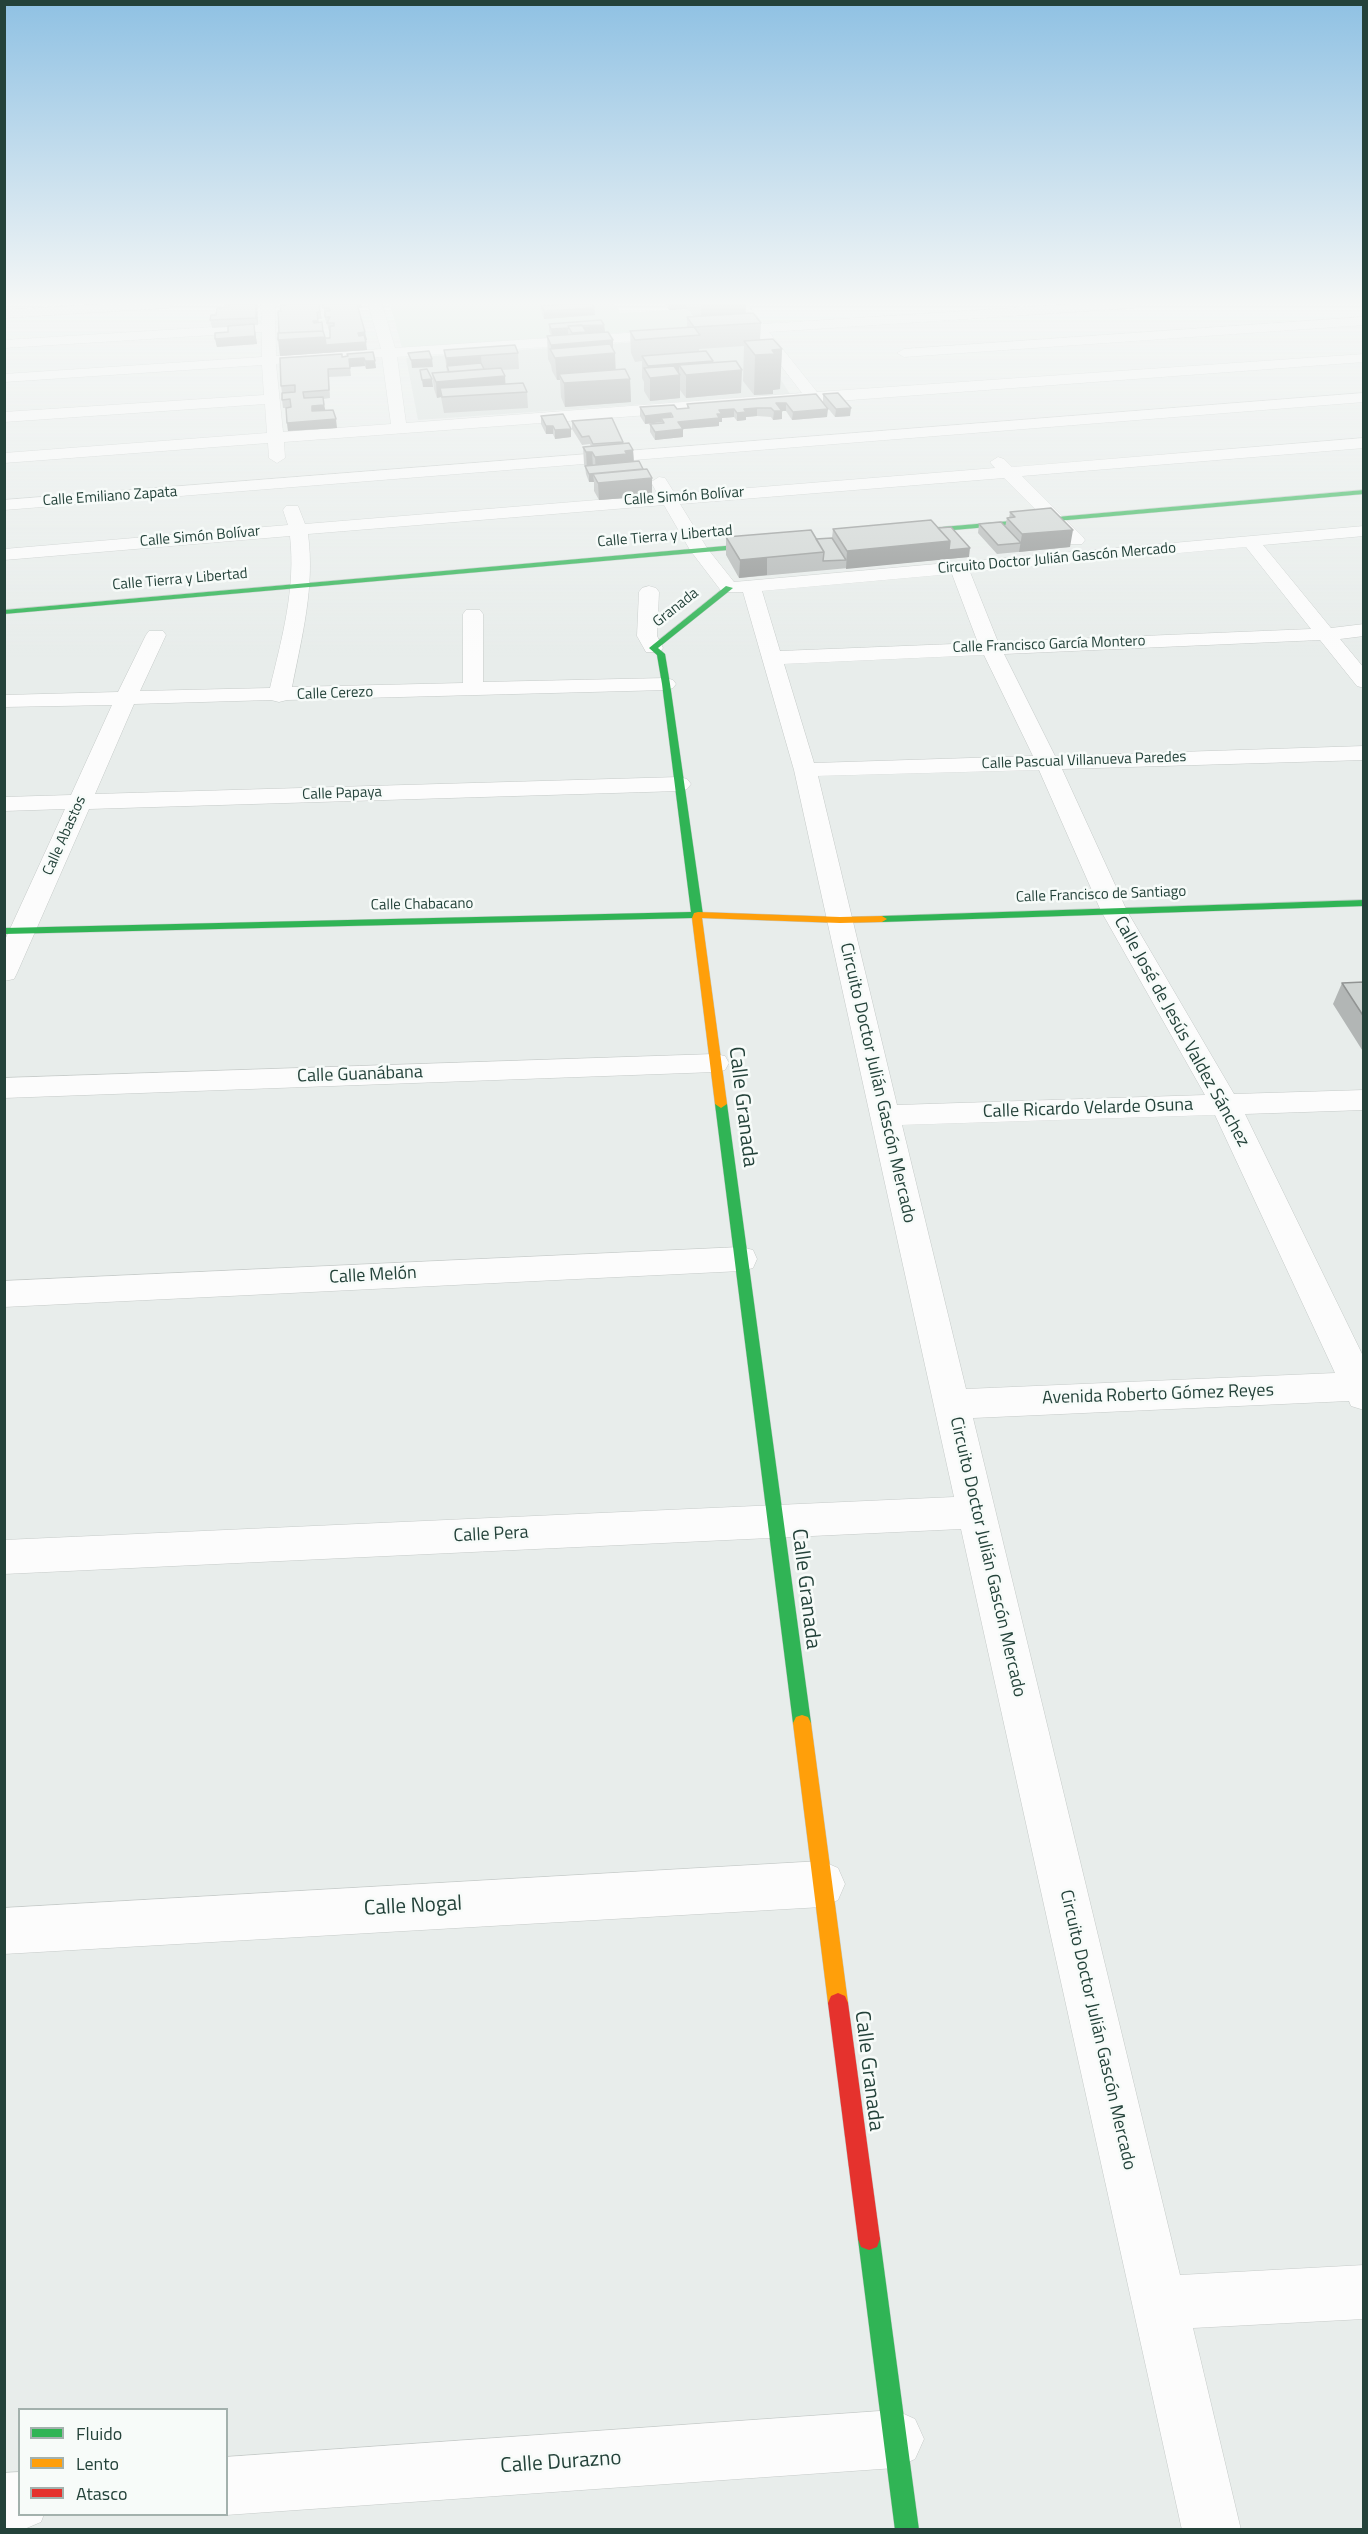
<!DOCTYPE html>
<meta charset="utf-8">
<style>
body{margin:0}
#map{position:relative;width:1368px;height:2534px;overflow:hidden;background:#e8edeb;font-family:"Titillium Web",sans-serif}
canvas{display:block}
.frame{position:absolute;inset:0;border:6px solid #24423a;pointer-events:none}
.legend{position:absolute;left:18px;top:2408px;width:210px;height:108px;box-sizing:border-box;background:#f7fbf9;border:2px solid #a3b1ad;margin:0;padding:8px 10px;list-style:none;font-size:18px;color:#24423a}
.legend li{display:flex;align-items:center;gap:12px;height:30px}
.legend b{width:30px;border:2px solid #a3b1ad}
</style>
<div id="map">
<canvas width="1368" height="2534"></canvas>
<div class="frame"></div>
<ul class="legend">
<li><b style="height:8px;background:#30b455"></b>Fluido</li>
<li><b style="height:8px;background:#ff9f0a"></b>Lento</li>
<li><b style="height:8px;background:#e5322d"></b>Atasco</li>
</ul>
</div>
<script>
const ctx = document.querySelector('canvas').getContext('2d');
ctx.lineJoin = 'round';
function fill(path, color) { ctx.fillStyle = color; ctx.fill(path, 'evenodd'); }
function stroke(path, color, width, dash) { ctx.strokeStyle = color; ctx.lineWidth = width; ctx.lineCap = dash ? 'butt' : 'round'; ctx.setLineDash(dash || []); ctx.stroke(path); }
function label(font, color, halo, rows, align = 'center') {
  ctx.font = font + ' "Titillium Web",sans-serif'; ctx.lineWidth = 5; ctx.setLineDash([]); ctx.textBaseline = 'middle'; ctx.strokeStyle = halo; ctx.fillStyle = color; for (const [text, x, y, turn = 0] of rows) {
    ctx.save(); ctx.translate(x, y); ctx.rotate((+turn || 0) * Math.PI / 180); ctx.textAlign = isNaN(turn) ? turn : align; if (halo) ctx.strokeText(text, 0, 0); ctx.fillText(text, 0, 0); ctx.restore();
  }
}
const built = new Path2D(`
 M752,334L790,394L418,420L406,358Z`);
const green = new Path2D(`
 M390,304H615L620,313L687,309L701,327L402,348Z`);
const street = new Path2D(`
 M102,304H175L168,308L4,318V310Z
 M261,304H275L276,356L381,349L368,304H382L395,348L749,325L733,304H747L763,324L1071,304H1140L1133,308L769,332L817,392L1364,354V362L284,442L285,458L277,463L269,458L268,443L4,463V453L267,433L265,404L4,422V412L264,395L262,365L4,382V374L262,357V332L4,348V340L262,324ZM756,333L802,393L406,423L397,357ZM382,357L391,424L283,432L276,364Z
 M1364,317V325L904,357L897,353L904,349Z
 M1364,393V402L4,510V500Z
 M1364,438V448L1022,476L1082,536L1085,540L1082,544H1070L1004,478L680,504L707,548L734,582L1364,526V536L1263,545L1331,628L1364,624V636L1340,639L1364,668V688L1357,686L1320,640L1004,654L1055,756L1364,746V760L1062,769L1127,911L1234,1094L1364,1090V1110L1245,1114L1364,1358V1410L1351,1406L1349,1401L973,1418L1180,2275L1364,2265V2319L1193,2328L1241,2530H1182L961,1529L4,1574V1540L954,1497L794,770L743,592H722L690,550L664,505L308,534C315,587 302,636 292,687L463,683V614L466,610H480L483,614V682L666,678L673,680L676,684L673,688L666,690L287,700L279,702L271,700L134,704L95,794L679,777L687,779L691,784L687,789L679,791L89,809L17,973L14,979L4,981V942L65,809L4,811V797L71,795L112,705L4,707V695L118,692L146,635L149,631H163L166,635L140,691L270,688C282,638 296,588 290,536L4,560V549L288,525L283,510L286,506H298L305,524L658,495L651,482L659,477L665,478L675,494L995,468L990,462L998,457L1004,459L1012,467ZM1246,547L1311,629L998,642L970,572ZM952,574L978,643L780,651L762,591ZM984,655L1033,756L814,763L784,664ZM1039,770L1101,911L1205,1095L897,1105L818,776ZM1215,1115L1335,1373L966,1389L902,1125Z
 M649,586L656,588L659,592L657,636L663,648L660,652H646L637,636L639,592L642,588Z
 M715,1054L725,1056L729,1063L725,1070L715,1072L4,1098V1078Z
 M741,1247L753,1250L757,1259L753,1268L741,1271L4,1307V1281Z
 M822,1861L838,1868L845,1884L838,1900L822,1907L4,1954V1908Z
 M895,2410L915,2419L924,2439L915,2459L895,2468L226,2515L225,2514H226V2457Z
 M20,2472V2514H44L41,2522L22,2530H4V2473Z`);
const fast = new Path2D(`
 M1364,490V494L908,534L904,532L908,530Z
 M770,542H773V546L4,614V610Z
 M726,586L733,588L658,648L665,654L670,684L703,915L701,920L697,921L692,918L4,934V928L691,912L662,684L657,655L649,648Z
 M1364,900V906L882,922L877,919L882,916Z
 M721,1100L727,1104L811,1723L808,1729L802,1731L796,1729L793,1723L715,1104Z
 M869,2228L877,2231L880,2239L919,2530H895L858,2239L861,2231Z`);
const slow = new Path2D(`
 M698,912L840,917L882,916L887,919L882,922L840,923L702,918L727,1104L721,1108L715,1104L692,918L694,913Z
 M802,1715L808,1717L811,1723L848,2003L845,2010L838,2013L831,2010L828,2003L793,1723L796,1717Z`);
const jam = new Path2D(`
 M838,1993L845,1996L848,2003L880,2239L877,2247L869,2250L861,2247L858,2239L828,2003L831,1996Z`);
const wall = new Path2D(`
 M224,304H257L258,325H254L257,344L217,347L215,339L228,332V327L212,328L210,320L225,308Z
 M280,304H361L362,308H358L367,340H365L367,350L280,356L279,333L281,311ZM319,305H323L326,324H327L329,331H330V338H325L318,323V319H322Z
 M665,304H746V313L761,323L760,340L782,349L780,389L773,390V394L754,395L743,381L744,346L699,349V352L713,363L741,393L686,398L680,390V398L650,401L644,391V382L642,378V361L635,362L631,353L630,331L687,327V317L693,316L687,309L669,310Z
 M541,306L594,308L595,315L544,319L542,314Z
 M549,324L604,325L605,332L615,353V370L630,379L631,402L565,407L561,397L560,380H557L552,371L551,365L548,359L547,336H551L549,331Z
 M444,350L518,353L519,369L501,370L505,384L527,392L528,408L444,413L441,397L437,398L434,389L432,373L447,372Z
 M373,352L376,368L366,369L365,366L350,367L351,376L329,377L330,398L323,399L325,410L337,428L288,431L286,408H283L282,400V393L281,386L342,357Z
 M816,394L827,417L792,420L786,411H782V419L773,420L771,417L757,416L746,417V420L737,421L734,417L722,418V422H719V426L683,429V437L655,440L650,432V424L662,422L645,424L640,416V407L677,409L687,408V404Z
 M823,394L850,416L835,417L823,402Z
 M541,416L571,429V437L555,439L553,434H546L541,424Z
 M572,421L623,442V443L633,450L634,462L652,496L599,500L594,491V482H589L586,474L585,467L584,464L583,447H591L590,444L582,445L572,429Z
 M1010,512L1070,547L997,554L978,533L979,524L1005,527L1007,518H1009Z
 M938,528L969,557L739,578L726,555V537L816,539L832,538L833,529Z
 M1364,982V1053L1333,1004L1342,983Z`);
const shadedWall = new Path2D(`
 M256,304H257L258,325L256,318Z
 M357,304H361L362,308H357Z
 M669,304H687V309L669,310Z
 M701,304H746L745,324L701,327Z
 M594,308L595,315L544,319V311Z
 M254,324L257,344L217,347L215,339Z
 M604,325L605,333L613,340V353H615L616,376L559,374L560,380H557L555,358L551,350V345L572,343V333L569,328Z
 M568,328V335L552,336L551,329Z
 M365,332L367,340H359L358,333Z
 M325,337L326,345L366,342L367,350L280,356L278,340Z
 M782,349L780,389L773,390V394L754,395L755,355L772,350Z
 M481,356L482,371L447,366L446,358Z
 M364,358L365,366L350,367L351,376L349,359Z
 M432,359L433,367L412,368L411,360Z
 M365,361H375L376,368L366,369Z
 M713,361V373L742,370L741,393L686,398V375L679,365V375H680V398L650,401V378L648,375V366Z
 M505,376L506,392L440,388L441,397L437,398L436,382Z
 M432,379L433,387H423L422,380Z
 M630,379L631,402L565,407L564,383Z
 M776,403H786V411H782V419L773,420L774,411Z
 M324,405L326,413L313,419L312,406Z
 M757,408V416L746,417V420L737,421V413L744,409Z
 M851,408L850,416L835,417L836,409Z
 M734,409V417L722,418V422H719V426L683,429V437L655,440V432L678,422L719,410Z
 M828,409L827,417L792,420L793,412Z
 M671,413V422L661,418L662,422L645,424V416Z
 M336,419L337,428L288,431L287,423Z
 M546,426H553V434H546Z
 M571,429V437L555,439V430Z
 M633,450L634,466L593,474L594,482H589V474L596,473L595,457Z
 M586,452H592L593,468L587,469Z
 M652,478V496L599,500L598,483Z
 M1073,530L1070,547L1019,552L1022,534Z
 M950,541L948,559L846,569L847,551Z
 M970,548L969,557L948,559L949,550Z
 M767,557V575L739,578L740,560Z`);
const building = new Path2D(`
 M229,304H256V318L210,320L211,315H216L217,308L229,307Z
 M285,304H319L320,312H317L318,321H313L314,323L322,322L323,332V331L279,333L278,311H281L280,306H285Z
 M323,304H357L365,332L358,333L359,336L364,335L366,342L326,345L325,338H330V326H334V323H327L330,317H325V311H330L329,308H323Z
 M571,304H592L594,308L544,311L541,306Z
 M753,313L761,323L694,327L700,335L635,340L630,331L694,327L687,317Z
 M601,320L604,325L568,326L569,328L551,329L549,324Z
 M254,324L255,336L215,339V333L228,332V326Z
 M582,325L586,332L572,333L568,326Z
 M323,331L325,337L278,340V333Z
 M608,332L613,340L551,345L547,336Z
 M773,339L782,349L772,350L775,354L755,355L744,341Z
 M610,344L615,353L555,358L550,349Z
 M515,345L518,353L446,358L444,350Z
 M429,351L432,359L411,360L408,353Z
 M706,351L713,361L648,366L642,356Z
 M373,352L375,361H365L364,358L349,359L350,368L328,369L329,390L303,392L304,398L323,397L324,405L312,406V411L333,410L336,419L287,423L286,408L291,407L290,399L282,400V393L295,392V385L281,386L280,358L342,354V357L348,356L347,354Z
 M736,361L742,370L686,375L679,365Z
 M481,363L484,369L449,372L447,366Z
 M674,366L680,375L650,378L644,368Z
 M501,368L505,376L436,382L432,373Z
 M427,369L432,379L422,380L420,370Z
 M625,369L630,379L564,383L559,374Z
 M523,383L527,392L442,397L440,388Z
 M838,393L851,408L836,409L823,394Z
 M816,394L828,409L793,412L786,403H776L782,411H774L771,408H757L744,409L746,412L737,413L734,409L719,410L722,414H717L719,418L678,422L683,429L655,432L650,424L664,423L661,418L673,417L671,413L645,416L640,407L674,405L677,409L689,408L687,404Z
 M563,414L571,429L555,430L553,426H546L541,416Z
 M612,418L623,442L593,444L589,436L582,437L572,421Z
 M629,443L633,450L625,451L627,454L595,457L592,452H586L583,447Z
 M639,461L643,469L589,474L585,466Z
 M647,469L652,478L598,483L593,474Z
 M1051,508L1073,530L1022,534L1007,518L1015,517L1010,512Z
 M931,520L950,541L847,551L833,529Z
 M1001,522L1021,543L998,545L979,524Z
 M951,527L970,548L949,550L950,541L938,528Z
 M811,530L824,552L740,560L726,537Z
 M832,538L846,560L823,561L824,552L816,539Z
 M1364,982V1017L1342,983Z`);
const farStreetnames = [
 ["Calle Emiliano Zapata",110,497,-4],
 ["Calle Simón Bolívar",684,497,-4],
 ["Calle Simón Bolívar",200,537,-5],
 ["Calle Tierra y Libertad",665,537,-5],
 ["Circuito Doctor Julián Gascón Mercado",1057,559,-5],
 ["Calle Tierra y Libertad",180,580,-5],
 ["Granada",676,608,-38],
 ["Calle Francisco García Montero",1049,645,-2],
 ["Calle Cerezo",335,694,-2],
 ["Calle Pascual Villanueva Paredes",1084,761,-2],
 ["Calle Papaya",342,794,-2],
 ["Calle Abastos",65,836,-66],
 ["Calle Francisco de Santiago",1101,895,-2],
 ["Calle Chabacano",422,905,-1]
];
const streetNames = [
 ["Calle José de Jesús Valdez Sánchez",1181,1032,61],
 ["Calle Guanábana",360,1075,-2],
 ["Circuito Doctor Julián Gascón Mercado",877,1083,77],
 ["Calle Ricardo Velarde Osuna",1088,1109,-2],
 ["Calle Melón",373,1276,-3],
 ["Avenida Roberto Gómez Reyes",1158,1395,-2],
 ["Calle Pera",491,1535,-3],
 ["Circuito Doctor Julián Gascón Mercado",987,1557,77],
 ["Circuito Doctor Julián Gascón Mercado",1097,2030,77]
];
const nearStreetnames = [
 ["Calle Granada",742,1107,83],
 ["Calle Granada",805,1589,83],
 ["Calle Nogal",413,1907,-3],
 ["Calle Granada",868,2071,83],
 ["Calle Durazno",561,2463,-4]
];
fill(built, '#d6dedb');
fill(green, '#d1e6d8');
stroke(street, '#c5cac8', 1);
stroke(fast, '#c3cbc8', 1);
stroke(slow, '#c3cbc8', 1);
stroke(jam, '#c3cbc8', 1);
fill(street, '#fcfcfc');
fill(fast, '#30b455');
fill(slow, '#ff9f0a');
fill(jam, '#e5322d');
fill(wall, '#b2b6b5');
fill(shadedWall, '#919493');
fill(building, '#cfd4d2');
stroke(building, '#919493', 1.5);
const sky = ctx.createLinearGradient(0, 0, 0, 659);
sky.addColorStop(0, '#8fc1e3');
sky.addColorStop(0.46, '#f5f7f6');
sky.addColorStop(1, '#f5f7f600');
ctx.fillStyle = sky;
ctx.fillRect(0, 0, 1368, 659);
label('15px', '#24423a', '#f7fbf9', farStreetnames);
label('18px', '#24423a', '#f7fbf9', streetNames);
label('21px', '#24423a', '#f7fbf9', nearStreetnames);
</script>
